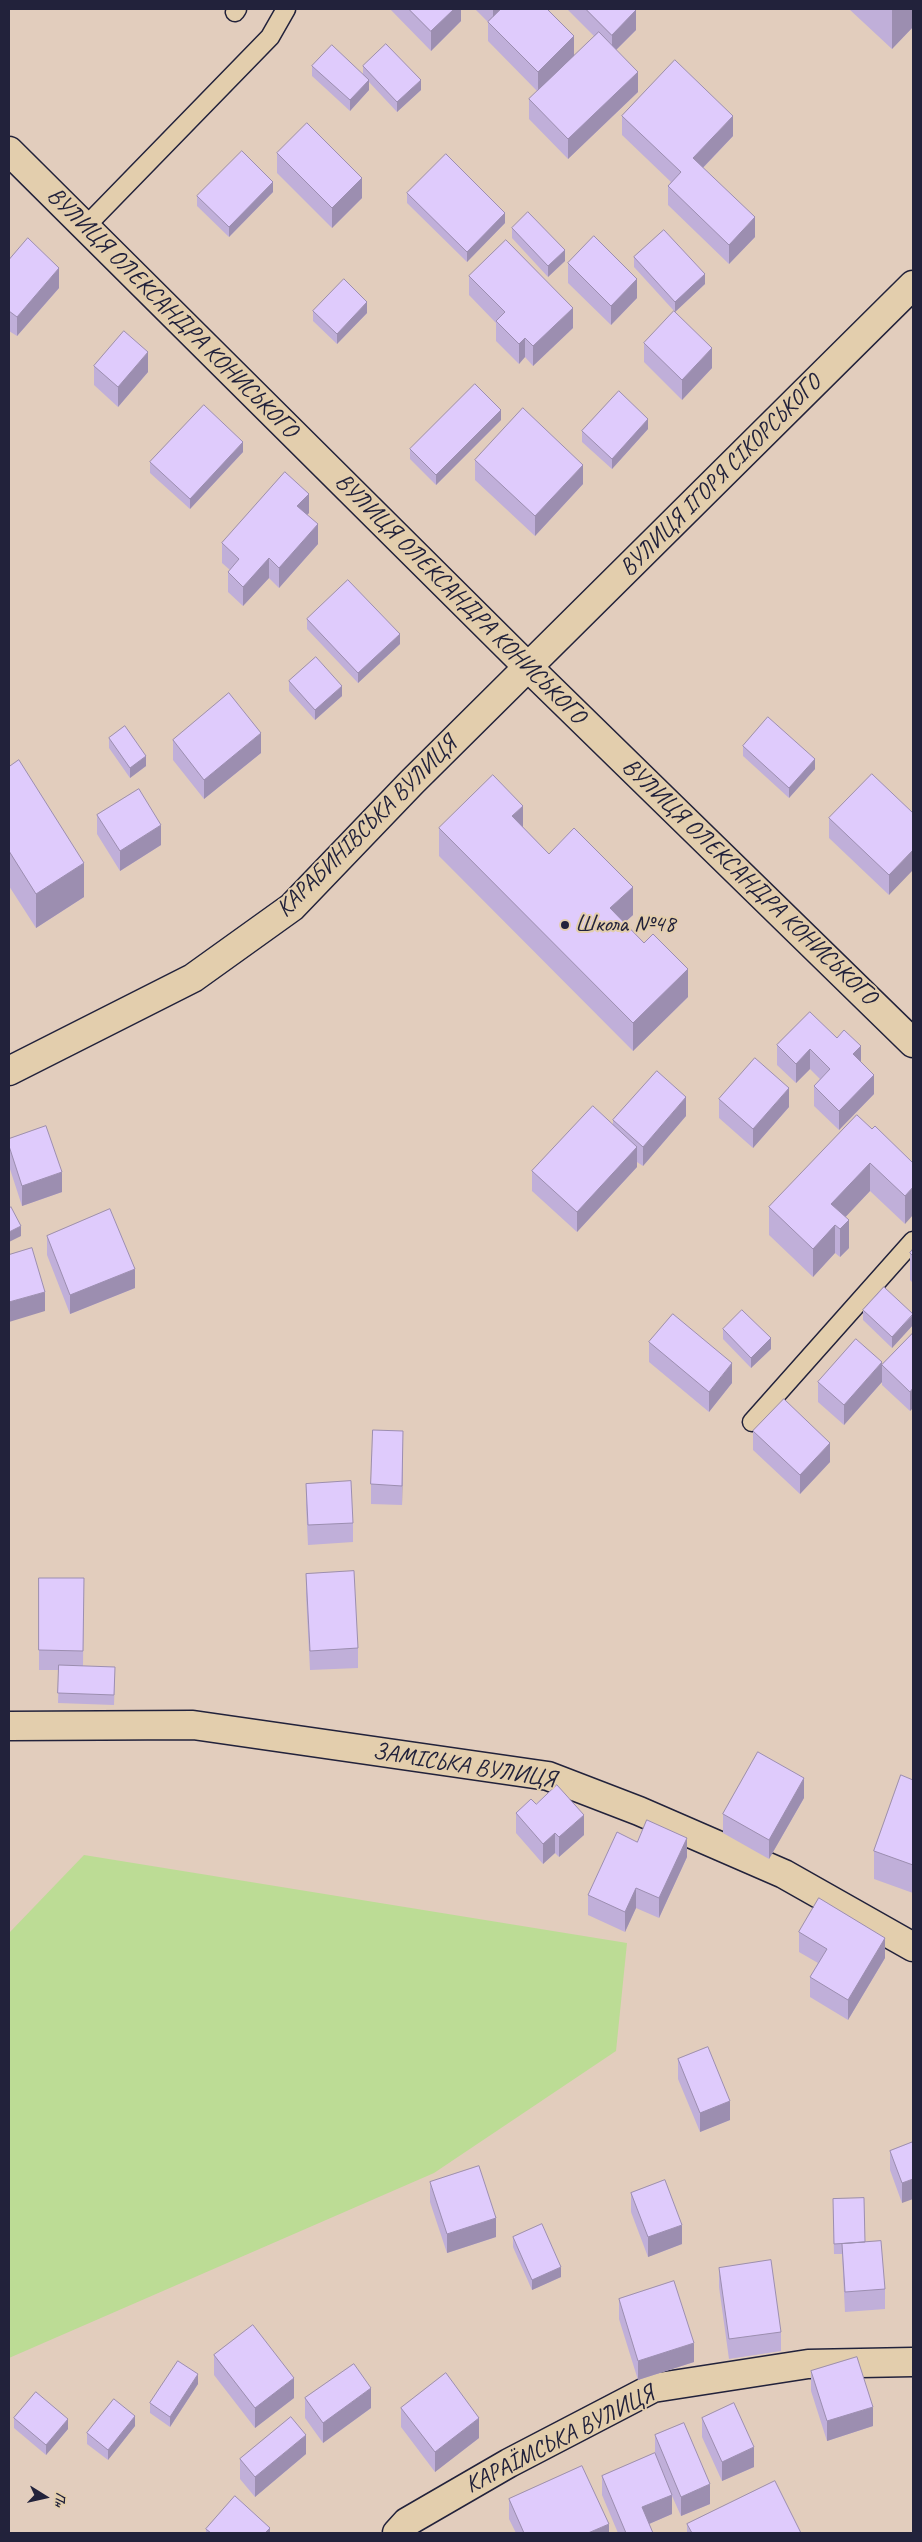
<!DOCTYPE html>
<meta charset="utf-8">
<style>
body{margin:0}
#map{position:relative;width:922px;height:2542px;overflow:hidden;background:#e2cdbd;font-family:Caveat,sans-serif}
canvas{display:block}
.frame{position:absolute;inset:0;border:10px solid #22223b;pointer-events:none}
.north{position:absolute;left:20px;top:2472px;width:50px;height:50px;-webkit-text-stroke:4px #e3cead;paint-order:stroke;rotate:100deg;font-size:14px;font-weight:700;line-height:20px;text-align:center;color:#22223b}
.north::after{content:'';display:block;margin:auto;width:18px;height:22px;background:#22223b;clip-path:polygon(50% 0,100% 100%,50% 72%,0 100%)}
</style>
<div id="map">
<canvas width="922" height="2542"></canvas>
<div class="frame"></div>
<div class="north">Пн</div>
</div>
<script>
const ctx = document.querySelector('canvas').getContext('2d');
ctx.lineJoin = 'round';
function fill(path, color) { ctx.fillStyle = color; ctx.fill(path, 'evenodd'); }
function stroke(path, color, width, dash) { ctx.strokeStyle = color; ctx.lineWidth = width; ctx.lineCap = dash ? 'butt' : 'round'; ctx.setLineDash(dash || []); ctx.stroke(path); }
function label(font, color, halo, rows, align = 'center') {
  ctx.font = font + ' Caveat,sans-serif'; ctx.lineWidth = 4; ctx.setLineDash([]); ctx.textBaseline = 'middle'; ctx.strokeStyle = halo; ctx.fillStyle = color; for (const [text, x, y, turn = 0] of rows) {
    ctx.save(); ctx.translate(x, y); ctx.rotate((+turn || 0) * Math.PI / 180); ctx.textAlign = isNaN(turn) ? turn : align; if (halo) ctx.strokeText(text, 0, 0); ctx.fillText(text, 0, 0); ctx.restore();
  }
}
const green = new Path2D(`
 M84,1855L627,1943L616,2051L434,2173L9,2358V1933Z`);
const lane = new Path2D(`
 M235,12L237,9
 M86,226L270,37L286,9
 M752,1422L913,1241`);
const street = new Path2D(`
 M9,151L529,668L913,1043
 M9,1071L193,978L292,907L412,782L913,285
 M9,1726L193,1725L548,1776L639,1811L784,1874L913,1947
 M397,2533L407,2522L509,2463L653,2388L808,2364L913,2362`);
const wall = new Path2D(`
 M390,9H461V21L431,51Z
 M475,9H547L574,56L560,70L595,37L568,10V9H635L636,30L616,50L638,92L568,159L529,119V99L538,92L488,41V22Z
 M849,9H913V27L892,49Z
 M312,66L363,75V66L421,90L397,112L369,82V90L350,111L312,76Z
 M622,116L733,136L703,168L755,237L729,264L668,205V186L671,182L622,135Z
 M277,153L362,198L332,228L277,173Z
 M273,192L229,237L197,206V196Z
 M407,193L505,223L467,262L407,203Z
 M512,228L565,261L548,277L512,238Z
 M634,257L705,284L675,312L634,267Z
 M9,260L59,288L17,336L9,331Z
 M568,263L637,298L611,325L568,283Z
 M469,276L573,328L533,366L525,357L519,364L496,341V323L469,295Z
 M313,311L367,313L337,344L313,321Z
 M644,343L712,368L682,400L644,362Z
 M94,366L148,372L118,407L94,385Z
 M501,420L436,485L410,459V449Z
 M648,429L612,469L582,442V431Z
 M243,452L190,509L150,473V462Z
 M475,460L583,484L535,536L475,480Z
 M309,513L307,515L318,544L279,588L269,578L243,606L228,592V572L230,570L222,563V543Z
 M307,619L400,644L358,683L307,629Z
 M289,681L342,696L315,720L289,691Z
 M109,738L146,766L130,778L109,748Z
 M173,740L261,753L204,799L173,760Z
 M743,746L815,769L789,798L743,756Z
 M9,767L84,897L36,928L9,886Z
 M913,813L889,895L829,838V818Z
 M97,815L161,845L120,871L97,834Z
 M523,827L549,854L633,915L624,923L688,997L633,1051L439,856V828Z
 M810,1012L861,1062L874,1094L839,1130L814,1106V1086L820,1079L810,1069L796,1083L777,1065V1045Z
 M719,1099L789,1107L753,1148L719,1118Z
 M686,1116L643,1166L637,1162V1167L577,1232L532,1191V1171L613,1124V1120Z
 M872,1129L913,1163L905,1224L870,1191L845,1217L849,1248L840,1257L835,1253L813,1277L769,1235V1207Z
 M9,1139L62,1192L22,1206L9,1166Z
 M47,1236L135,1288L70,1314L47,1255Z
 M913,1249V1283L910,1280V1253Z
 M863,1310L913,1314V1325L892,1348L863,1320Z
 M723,1329L771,1349L751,1368L723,1339Z
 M913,1333L910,1411L882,1385V1365Z
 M649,1342L732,1383L709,1412L649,1362Z
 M818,1382H882L844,1425L818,1402Z
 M753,1431L830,1462L800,1494L753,1450Z
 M403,1451L402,1505L371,1504V1484Z
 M306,1484L353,1523V1542L308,1545L306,1504Z
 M306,1574L358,1648V1668L310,1670L306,1594Z
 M39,1578H84L83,1666L115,1678L114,1705L58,1703L59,1670H39Z
 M913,1780V1893L874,1879V1851Z
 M804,1798L769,1859L723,1833V1814Z
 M536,1804L584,1835L559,1857L555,1853L543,1864L516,1833V1813Z
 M637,1842L687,1857L659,1918L636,1908L625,1932L588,1915V1895Z
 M799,1932L885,1958L848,2020L810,1997V1977L818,1963L799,1952Z
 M678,2059L730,2120L700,2132L678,2079Z
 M913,2142L902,2203L890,2170V2151Z
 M430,2182L496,2237L447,2253L430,2202Z
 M631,2193L682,2244L648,2257L631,2212Z
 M833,2209L865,2242L885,2289V2309L845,2312L842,2254H834Z
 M513,2237L561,2277L532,2290L513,2247Z
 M719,2268L781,2332V2351L729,2359L719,2287Z
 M619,2299L694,2362L638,2380L619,2319Z
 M214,2355L294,2398L255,2428L214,2375Z
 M811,2371L873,2426L827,2441L811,2391Z
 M198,2384L170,2427L150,2413V2403Z
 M305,2398L371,2408L323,2443L305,2418Z
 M401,2408L479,2438L435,2472L401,2427Z
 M14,2418L68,2429L46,2455L14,2428Z
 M702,2418L754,2467L722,2481L702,2437Z
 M135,2426L108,2460L87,2444V2433Z
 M655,2435L710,2504L681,2516L672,2496V2514L649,2524L653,2533H618L602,2495V2476L655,2454Z
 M306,2454L255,2497L240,2479V2459Z
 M509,2499L609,2533H516L509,2519Z
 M687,2524L801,2533H687Z
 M206,2529L270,2533H206Z`);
const shadedWall = new Path2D(`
 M454,9H461V21L431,51V31Z
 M493,9H509L493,26Z
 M892,9H913V27L892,49Z
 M636,10V30L612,54V35Z
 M574,36V56L538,92V72Z
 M638,72V92L568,159V139Z
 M369,80V90L350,111V100Z
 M421,80V90L397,112V102Z
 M733,116V136L693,178V158Z
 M362,178V198L332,228V208Z
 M273,182V192L229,237V227Z
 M505,213V223L467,262V252Z
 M755,217V237L729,264V245Z
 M565,250V261L548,277V266Z
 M59,268V288L17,336V317Z
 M705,274V284L675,312V302Z
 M637,279V298L611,325V306Z
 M367,302V313L337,344V334Z
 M573,308V328L533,366V346Z
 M525,338V357L519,364V344Z
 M712,348V368L682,400V380Z
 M148,352V372L118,407V387Z
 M501,410V420L436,485V475Z
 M648,419V429L612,469V459Z
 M243,442V452L190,509V499Z
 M583,465V484L535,536V516Z
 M309,494V513L297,526V506Z
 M318,524V544L279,588V568Z
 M269,558V578L243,606V587Z
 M400,634V644L358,683V673Z
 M342,686V696L315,720V710Z
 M261,733V753L204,799V780Z
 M146,756V766L130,778V768Z
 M815,759V769L789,798V788Z
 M523,806V834L512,816Z
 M161,825V845L120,871V851Z
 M913,850V870L889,895V875Z
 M84,863V897L36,928V894Z
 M633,887V915L610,936V908Z
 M688,969V997L633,1051V1023Z
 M861,1046V1065L853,1054Z
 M810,1049V1069L796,1083V1064Z
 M874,1075V1094L839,1130V1111Z
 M789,1088V1107L753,1148V1129Z
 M686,1097V1116L643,1166V1147Z
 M637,1147V1167L577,1232V1212Z
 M870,1163V1191L837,1226L835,1225V1253L813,1277V1249L831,1204Z
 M62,1172V1192L22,1206V1186Z
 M913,1187V1215L905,1224V1196Z
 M849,1220V1248L840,1257V1229Z
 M21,1226V1236L9,1242V1232Z
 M135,1269V1288L70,1314V1295Z
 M45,1292V1311L9,1322V1302Z
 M913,1315V1325L892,1348V1337Z
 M771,1338V1349L751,1368V1358Z
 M882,1362V1382L844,1425V1405Z
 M732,1363V1383L709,1412V1392Z
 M913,1388V1408L910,1411V1392Z
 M403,1431V1451L402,1505V1486Z
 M830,1443V1462L800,1494V1475Z
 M804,1778V1798L769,1859V1840Z
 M584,1815V1835L559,1857V1837Z
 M555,1833V1853L543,1864V1844Z
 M687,1838V1857L659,1918V1898Z
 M636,1888V1908L625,1932V1912Z
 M885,1938V1958L848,2020V2000Z
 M730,2101V2120L700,2132V2113Z
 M913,2179V2199L902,2203V2183Z
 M496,2218V2237L447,2253V2234Z
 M682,2225V2244L648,2257V2237Z
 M561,2267V2277L532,2290V2280Z
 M694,2343V2362L638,2380V2361Z
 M198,2374V2384L170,2427V2417Z
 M294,2378V2398L255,2428V2408Z
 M371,2388V2408L323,2443V2423Z
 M873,2407V2426L827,2441V2421Z
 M135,2416V2426L108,2460V2450Z
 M479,2418V2438L435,2472V2452Z
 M68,2419V2429L46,2455V2445Z
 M306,2435V2454L255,2497V2477Z
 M754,2447V2467L722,2481V2462Z
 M710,2484V2504L681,2516V2497Z
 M672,2495V2514L642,2527V2507Z
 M609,2524V2533H588Z
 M270,2528V2533H265Z`);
const building = new Path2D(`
 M409,9H454L431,31Z
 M501,9H547L574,36L538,72L488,22Z
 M586,9H635L636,10L612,35Z
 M599,32L638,72L568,139L529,99Z
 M386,44L421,80L397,102L363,66Z
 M332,45L369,80L350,100L312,66Z
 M675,60L733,116L693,158L755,217L729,245L668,186L681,172L622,116Z
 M307,123L362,178L332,208L277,153Z
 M242,151L273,182L229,227L197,196Z
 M446,154L505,213L467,252L407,193Z
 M528,212L565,250L548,266L512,228Z
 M664,230L705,274L675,302L634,257Z
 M594,236L637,279L611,306L568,263Z
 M28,238L59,268L17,317L9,311V260Z
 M506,240L573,308L533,346L525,338L519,344L496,321L505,312L469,276Z
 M344,279L367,302L337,334L313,311Z
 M674,311L712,348L682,380L644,343Z
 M124,331L148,352L118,387L94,366Z
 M475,384L501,410L436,475L410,449Z
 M619,391L648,419L612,459L582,431Z
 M204,405L243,442L190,499L150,462Z
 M523,408L583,465L535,516L475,460Z
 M285,472L309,494L297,506L318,524L279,568L269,558L243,587L228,572L239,559L222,543Z
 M348,580L400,634L358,673L307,619Z
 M316,657L342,686L315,710L289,681Z
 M229,693L261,733L204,780L173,740Z
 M768,717L815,759L789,788L743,746Z
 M125,726L146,756L130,768L109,738Z
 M19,760L84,863L36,894L9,851V767Z
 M872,774L913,813V850L889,875L829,818Z
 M493,775L523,806L512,816L549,854L574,828L633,887L610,908L644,943L653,934L688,969L633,1023L439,828Z
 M139,789L161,825L120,851L97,815Z
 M810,1012L837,1038L844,1030L861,1046L853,1054L874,1075L839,1111L814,1086L830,1069L810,1049L796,1064L777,1045Z
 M755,1058L789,1088L753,1129L719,1099Z
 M657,1071L686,1097L643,1147L613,1120Z
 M593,1106L637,1147L577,1212L532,1171Z
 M857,1115L872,1129L875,1126L913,1163V1187L905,1196L870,1163L831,1204L849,1220L840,1229L835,1225L813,1249L769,1207Z
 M46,1126L62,1172L22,1186L9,1146V1139Z
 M11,1207L21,1226L9,1232V1209Z
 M110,1209L135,1269L70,1295L47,1236Z
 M32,1248L45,1292L9,1302V1255Z
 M913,1249V1256L910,1253Z
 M884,1287L913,1314L892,1337L863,1310Z
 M742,1310L771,1338L751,1358L723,1329Z
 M673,1314L732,1363L709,1392L649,1342Z
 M913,1333V1388L910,1392L882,1365Z
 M856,1339L882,1362L844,1405L818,1382Z
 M784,1399L830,1443L800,1475L753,1431Z
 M373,1430L403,1431L402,1486L371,1484Z
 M351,1481L353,1523L308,1525L306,1484Z
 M354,1571L358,1648L310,1651L306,1574Z
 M39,1578H84L83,1651L39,1650Z
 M59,1665L115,1667L114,1695L58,1693Z
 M758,1752L804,1778L769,1840L723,1814Z
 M901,1775L913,1780V1865L874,1851Z
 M557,1785L584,1815L559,1837L555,1833L543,1844L516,1813L531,1799L536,1804Z
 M647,1820L687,1838L659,1898L636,1888L625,1912L588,1895L617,1832L637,1842Z
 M819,1898L885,1938L848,2000L810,1977L827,1949L799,1932Z
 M708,2047L730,2101L700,2113L678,2059Z
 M913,2142V2179L902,2183L890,2151Z
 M479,2166L496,2218L447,2234L430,2182Z
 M665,2180L682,2225L648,2237L631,2193Z
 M864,2198L865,2242L834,2244L833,2199Z
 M542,2224L561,2267L532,2280L513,2237Z
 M881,2241L885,2289L845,2292L842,2244Z
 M771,2260L781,2332L729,2339L719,2268Z
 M674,2281L694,2343L638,2361L619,2299Z
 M253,2325L294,2378L255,2408L214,2355Z
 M857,2357L873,2407L827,2421L811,2371Z
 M178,2361L198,2374L170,2417L150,2403Z
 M354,2364L371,2388L323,2423L305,2398Z
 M446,2373L479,2418L435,2452L401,2408Z
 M36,2392L68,2419L46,2445L14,2418Z
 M114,2399L135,2416L108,2450L87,2433Z
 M734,2403L754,2447L722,2462L702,2418Z
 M291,2417L306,2435L255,2477L240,2459Z
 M684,2423L710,2484L681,2497L655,2435Z
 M655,2453L672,2495L642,2507L653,2533H626L602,2476Z
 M582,2466L609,2524L588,2533H524L509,2499Z
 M775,2481L801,2533H692L687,2524Z
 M235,2496L270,2528L265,2533H211L206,2529Z`);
const markers = [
 [565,925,5,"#22223b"]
];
const streetNames = [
 ["ВУЛИЦЯ ОЛЕКСАНДРА КОНИСЬКОГО",172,313,45],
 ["ВУЛИЦЯ ІГОРЯ СІКОРСЬКОГО",721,476,-45],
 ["ВУЛИЦЯ ОЛЕКСАНДРА КОНИСЬКОГО",460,599,45],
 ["КАРАБИНІВСЬКА ВУЛИЦЯ",367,827,-45],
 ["ВУЛИЦЯ ОЛЕКСАНДРА КОНИСЬКОГО",749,882,44],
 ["ЗАМІСЬКА ВУЛИЦЯ",464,1766,9],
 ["КАРАЇМСЬКА ВУЛИЦЯ",560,2440,-27]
];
const poiNames = [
 ["Школа №48",575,925]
];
fill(green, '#bcdc95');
stroke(lane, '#22223b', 21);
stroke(street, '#22223b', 31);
stroke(lane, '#e3cead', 18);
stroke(street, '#e3cead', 28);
fill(wall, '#c0afd9');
fill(shadedWall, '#9c8eb0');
fill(building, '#dfcbfc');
stroke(building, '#9c8eb0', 1);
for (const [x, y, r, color] of markers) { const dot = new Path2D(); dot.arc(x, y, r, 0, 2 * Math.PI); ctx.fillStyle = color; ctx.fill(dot); stroke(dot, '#e3cead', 2); }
label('24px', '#22223b', '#e3cead', streetNames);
label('24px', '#22223b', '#e3cead', poiNames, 'left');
</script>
